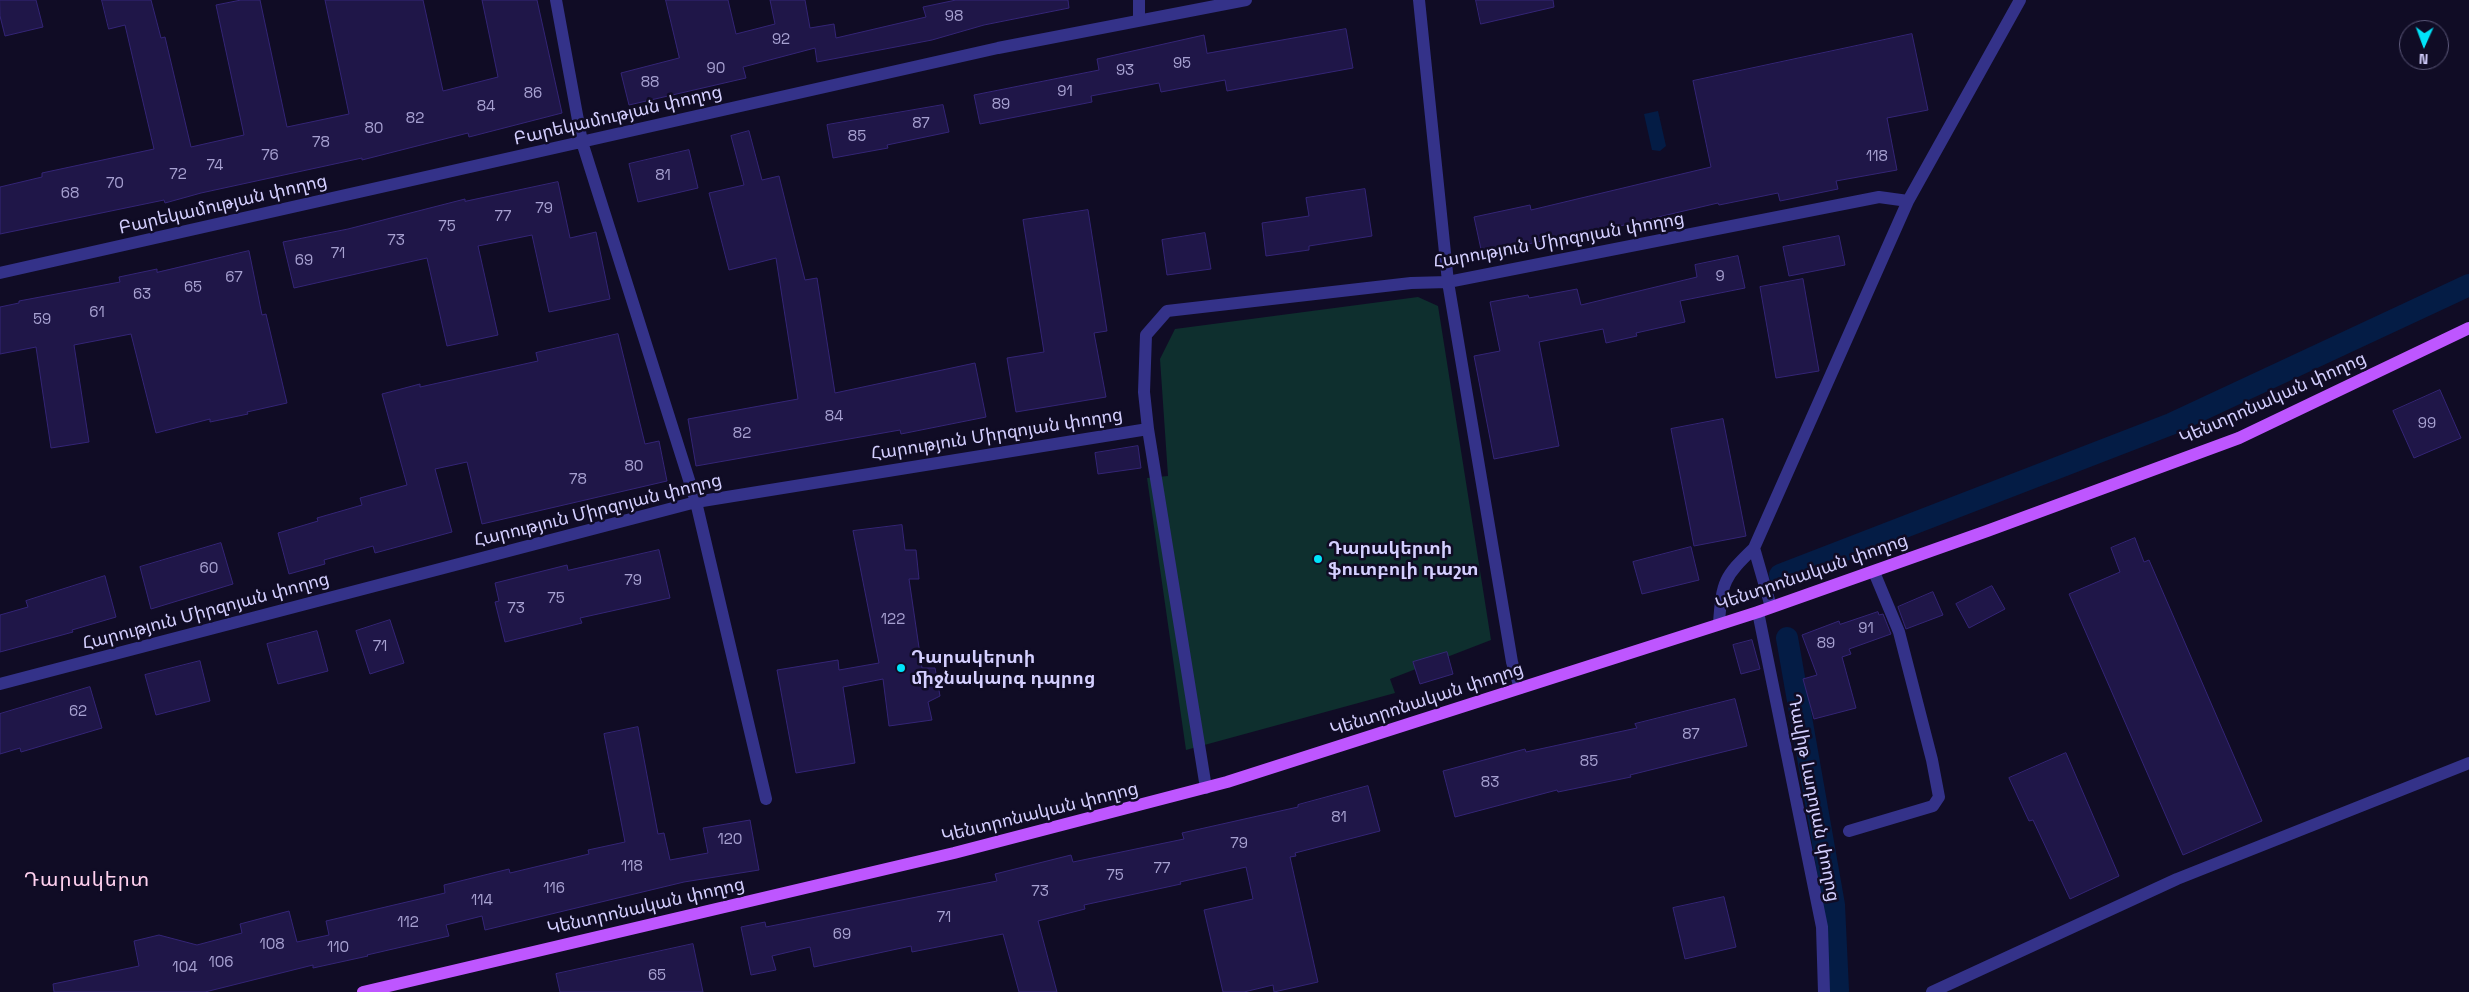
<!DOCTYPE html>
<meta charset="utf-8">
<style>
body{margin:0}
#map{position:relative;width:2469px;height:992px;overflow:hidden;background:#100c25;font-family:"Space Grotesk",sans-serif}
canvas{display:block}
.north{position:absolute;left:2399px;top:20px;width:50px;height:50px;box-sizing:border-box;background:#100c25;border:1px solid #5e5a7c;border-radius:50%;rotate:182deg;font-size:14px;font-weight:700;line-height:20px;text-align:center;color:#d4cfff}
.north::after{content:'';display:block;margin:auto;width:18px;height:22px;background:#00e4fa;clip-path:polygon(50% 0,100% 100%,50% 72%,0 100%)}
</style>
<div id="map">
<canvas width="2469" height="992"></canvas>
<div class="north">N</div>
</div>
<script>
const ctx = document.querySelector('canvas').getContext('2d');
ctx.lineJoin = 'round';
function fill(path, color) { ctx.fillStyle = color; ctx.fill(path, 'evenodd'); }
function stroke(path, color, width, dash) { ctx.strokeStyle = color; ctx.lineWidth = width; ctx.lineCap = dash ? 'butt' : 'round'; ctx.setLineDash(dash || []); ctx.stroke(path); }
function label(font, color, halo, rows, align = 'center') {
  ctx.font = font + ' "Space Grotesk","Noto Sans Armenian",sans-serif'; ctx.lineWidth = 5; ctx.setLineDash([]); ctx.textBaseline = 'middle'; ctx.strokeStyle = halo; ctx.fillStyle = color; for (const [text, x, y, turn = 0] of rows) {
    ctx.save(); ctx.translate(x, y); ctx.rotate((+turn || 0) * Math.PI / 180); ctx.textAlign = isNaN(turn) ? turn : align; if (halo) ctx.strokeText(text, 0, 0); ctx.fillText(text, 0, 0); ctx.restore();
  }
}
const green = new Path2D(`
 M1418,297L1438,306L1491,640L1390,679L1395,693L1186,750L1147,478L1168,476L1160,359L1175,329Z`);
const water = new Path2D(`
 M1658,111L1666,146L1660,151L1652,150L1644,114Z`);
const canal = new Path2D(`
 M1780,575L2171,424L2469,285
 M1787,638L1834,905L1838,990`);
const building = new Path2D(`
 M0,0H36L43,27L5,36L0,16Z
 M102,0H151L161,38L165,37L191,147L244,135L216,5L241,0H260L287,127L349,114L325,0H423L443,91L498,77L482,0H537L562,113L469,137L468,133L362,160V158L201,193L165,203L164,200L0,234V187L42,177V173L154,149L125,25L109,29Z
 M666,0H728L736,34L775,24L770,0H805L810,28L834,24L836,38L926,17L923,7L956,0H1068L1069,8L984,25L932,40L817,62L815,48L743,67L746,78L629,105L621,73L679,58Z
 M1476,0H1553L1554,7L1481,24Z
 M1346,29L1353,68L1227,91L1225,80L1161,92L1159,83L1091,96L1092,102L980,124L974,95L1099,70L1097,59L1204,35L1207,53Z
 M1912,34L1928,110L1887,118L1897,170L1836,181L1838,189L1780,201L1778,193L1719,205L1718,203L1543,244L1542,241L1482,254L1474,217L1530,205L1531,210L1711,167L1693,81Z
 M943,105L949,132L887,145L888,148L833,158L827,125Z
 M749,131L762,180L779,176L805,280L817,278L835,393L975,363L986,417L901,434L900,430L696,466L688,419L798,399L776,258L729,270L709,193L744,185L731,136Z
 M689,150L698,188L638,202L629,164Z
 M558,182L570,238L596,232L610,299L549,312L532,235L478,246L498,335L447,346L427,258L294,288L283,242L348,229L465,199V201Z
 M1365,189L1372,236L1309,246V250L1266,256L1262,223L1309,216L1306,198Z
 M1088,210L1107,331L1094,333L1106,397L1016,412L1007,358L1044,352L1023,220Z
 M1205,233L1211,269L1167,275L1162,240Z
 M1839,236L1845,265L1789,276L1783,247Z
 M249,251L262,315L266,314L287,403L247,412L248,414L210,422V419L156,433L131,334L74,345L89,442L51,448L36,347L0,354V307L19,303V301L120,282L119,277L157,269V272Z
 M1738,256L1745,288L1680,301L1685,322L1636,333L1637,336L1606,343L1603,329L1539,342L1559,446L1494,459L1474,356L1500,351L1490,302L1528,295L1529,298L1577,289L1581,305L1697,277L1695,265Z
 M1803,279L1819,371L1776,378L1760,287Z
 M618,334L645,444L659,441L667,481L482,524L467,462L435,469L452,532L375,553L373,546L324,560L325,564L289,574L278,533L318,521L317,518L362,505L360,498L407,485L382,394L420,384V387L538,361L536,353Z
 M2440,390L2461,438L2414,458L2393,411Z
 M1723,419L1746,536L1694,546L1671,429Z
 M1138,446L1141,468L1098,474L1095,453Z
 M902,525L905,550H916L919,579H909L922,668H935L940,696L928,702L932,720L889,726L883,679L843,687L855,763L796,773L777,670L838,660L839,670L879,663L853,531Z
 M2135,538L2144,562L2149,560L2262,821L2183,855L2069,594L2120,572L2111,548Z
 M221,543L233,584L151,609L140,567Z
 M1691,547L1699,580L1642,594L1633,562Z
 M659,550L670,598L580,618L582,623L505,642L495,602L499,601L495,583L567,565L568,570Z
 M105,576L116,617L72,630L73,632L0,652V615L28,607L26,601Z
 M1992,586L2005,609L1969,628L1956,604Z
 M1933,592L1943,615L1906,629L1898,607Z
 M1878,612L1879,615L1883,614L1891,634L1849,649L1851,654L1842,657L1856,708L1814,719L1803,679L1817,675L1802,635L1839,621L1840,624Z
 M390,620L404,663L370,674L356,631Z
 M317,631L328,671L278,684L267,644Z
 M1752,640L1760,669L1741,674L1733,645Z
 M1447,652L1453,674L1420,684L1413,662Z
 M200,661L210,701L156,715L145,675Z
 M90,687L102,728L21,752L20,748L0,754V714Z
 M1735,699L1747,746L1630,775L1631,777L1558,792L1557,790L1455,817L1443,771L1525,749L1526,752L1637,728L1635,724Z
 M638,727L658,834L664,833L670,860L708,853L703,828L750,820L759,870L684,882L485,930L482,916L446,925L449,936L367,955L368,956L313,968V965L205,992H54L53,984L139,966L134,941L159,935L197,945L242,933L240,924L289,911L297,942L329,935L326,921L445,893L444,885L509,869L510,873L589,854L588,850L625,842L604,734Z
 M2066,753L2119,876L2070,899L2033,820L2029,821L2009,778Z
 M1368,786L1380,831L1295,853L1296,856L1290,857L1318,982L1274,992L1273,985L1244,992H1223L1204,910L1253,899L1246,867L1180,882L1181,884L1084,905L1085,909L1038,921L1057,992H1019L1003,934L912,952L911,946L814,967L810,947L772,956L776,970L751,975L741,927L765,922L766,927L997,881L995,874L1071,855L1073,862L1184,839L1182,833L1298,807V805Z
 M1724,897L1736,947L1685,959L1673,908Z
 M693,944L703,992H560L556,974Z`);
const minor = new Path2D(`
 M556,0L582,142L696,502L766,799
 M1139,0V20
 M1419,0L1448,282L1512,662L1520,688
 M0,273L998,48L1246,0
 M1148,429L1206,788
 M1754,548L1771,607
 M1758,612L1822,927L1824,992
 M1719,623C1722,581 1724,577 1754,548L1908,201L2020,0
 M0,684L696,502L1148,429L1144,392L1146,335L1167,311L1411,283L1448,282L1879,197L1908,201
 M1849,831L1933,806L1939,797L1932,760L1899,632L1874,572
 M1932,992L2177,879L2469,763`);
const major = new Path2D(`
 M363,992L954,853L1227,782L1758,612L1987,531L2239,438L2469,328`);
const markers = [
 [1318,559,5,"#00e4fa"],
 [901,668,5,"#00e4fa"]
];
const numberNames = [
 ["98",954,17],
 ["92",781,40],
 ["95",1182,64],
 ["90",716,69],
 ["93",1125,71],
 ["88",650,83],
 ["91",1065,92],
 ["86",533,94],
 ["89",1001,105],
 ["84",486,107],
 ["82",415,119],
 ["87",921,124],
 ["80",374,129],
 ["85",857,137],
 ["78",321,143],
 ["76",270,156],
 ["118",1877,157],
 ["74",215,166],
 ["72",178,175],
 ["81",663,176],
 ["70",115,184],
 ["68",70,194],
 ["79",544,209],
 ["77",503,217],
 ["75",447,227],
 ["73",396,241],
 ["71",338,254],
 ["69",304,261],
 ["9",1720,277],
 ["67",234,278],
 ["65",193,288],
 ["63",142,295],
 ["61",97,313],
 ["59",42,320],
 ["84",834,417],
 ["99",2427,424],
 ["82",742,434],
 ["80",634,467],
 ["78",578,480],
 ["60",209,569],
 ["79",633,581],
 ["75",556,599],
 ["73",516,609],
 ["122",893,620],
 ["91",1866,629],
 ["89",1826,644],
 ["71",380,647],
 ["62",78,712],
 ["87",1691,735],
 ["85",1589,762],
 ["83",1490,783],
 ["81",1339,818],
 ["120",730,840],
 ["79",1239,844],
 ["118",632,867],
 ["77",1162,869],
 ["75",1115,876],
 ["116",554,889],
 ["73",1040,892],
 ["114",482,901],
 ["71",944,918],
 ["112",408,923],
 ["69",842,935],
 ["108",272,945],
 ["110",338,948],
 ["106",221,963],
 ["104",185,968],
 ["65",657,976]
];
const streetNames = [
 ["Բարեկամության փողոց",618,116,-13],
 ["Բարեկամության փողոց",223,205,-13],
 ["Հարություն Միրզոյան փողոց",1559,241,-10],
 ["Կենտրոնական փողոց",2273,399,-24],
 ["Հարություն Միրզոյան փողոց",997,435,-9],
 ["Հարություն Միրզոյան փողոց",598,511,-14],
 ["Կենտրոնական փողոց",1812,573,-19],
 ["Հարություն Միրզոյան փողոց",206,612,-15],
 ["Կենտրոնական փողոց",1427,700,-18],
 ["Դավիթ Լադոյան փողոց",1813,798,79],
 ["Կենտրոնական փողոց",1040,813,-14],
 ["Կենտրոնական փողոց",646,907,-13]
];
const poiNames = [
 ["Դարակերտի",1328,549],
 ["ֆուտբոլի դաշտ",1328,570],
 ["Դարակերտի",911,658],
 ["միջնակարգ դպրոց",911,679]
];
const quarterNames = [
 ["Դարակերտ",87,881]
];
fill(green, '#0e2f2e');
fill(water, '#041c45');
stroke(canal, '#041c45', 22);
fill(building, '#1f1648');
stroke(building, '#342576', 1);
stroke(minor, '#343289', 12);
stroke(major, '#be56ff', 12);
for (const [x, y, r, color] of markers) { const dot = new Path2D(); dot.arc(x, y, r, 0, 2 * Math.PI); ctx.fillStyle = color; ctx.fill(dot); stroke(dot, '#100c25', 2); }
label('15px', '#a7a1d1', null, numberNames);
label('18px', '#d4cfff', '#100c25', streetNames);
label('bold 18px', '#d4cfff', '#100c25', poiNames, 'left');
ctx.letterSpacing = '1px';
label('20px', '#ffd1ef', '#100c25', quarterNames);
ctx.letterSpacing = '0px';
</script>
